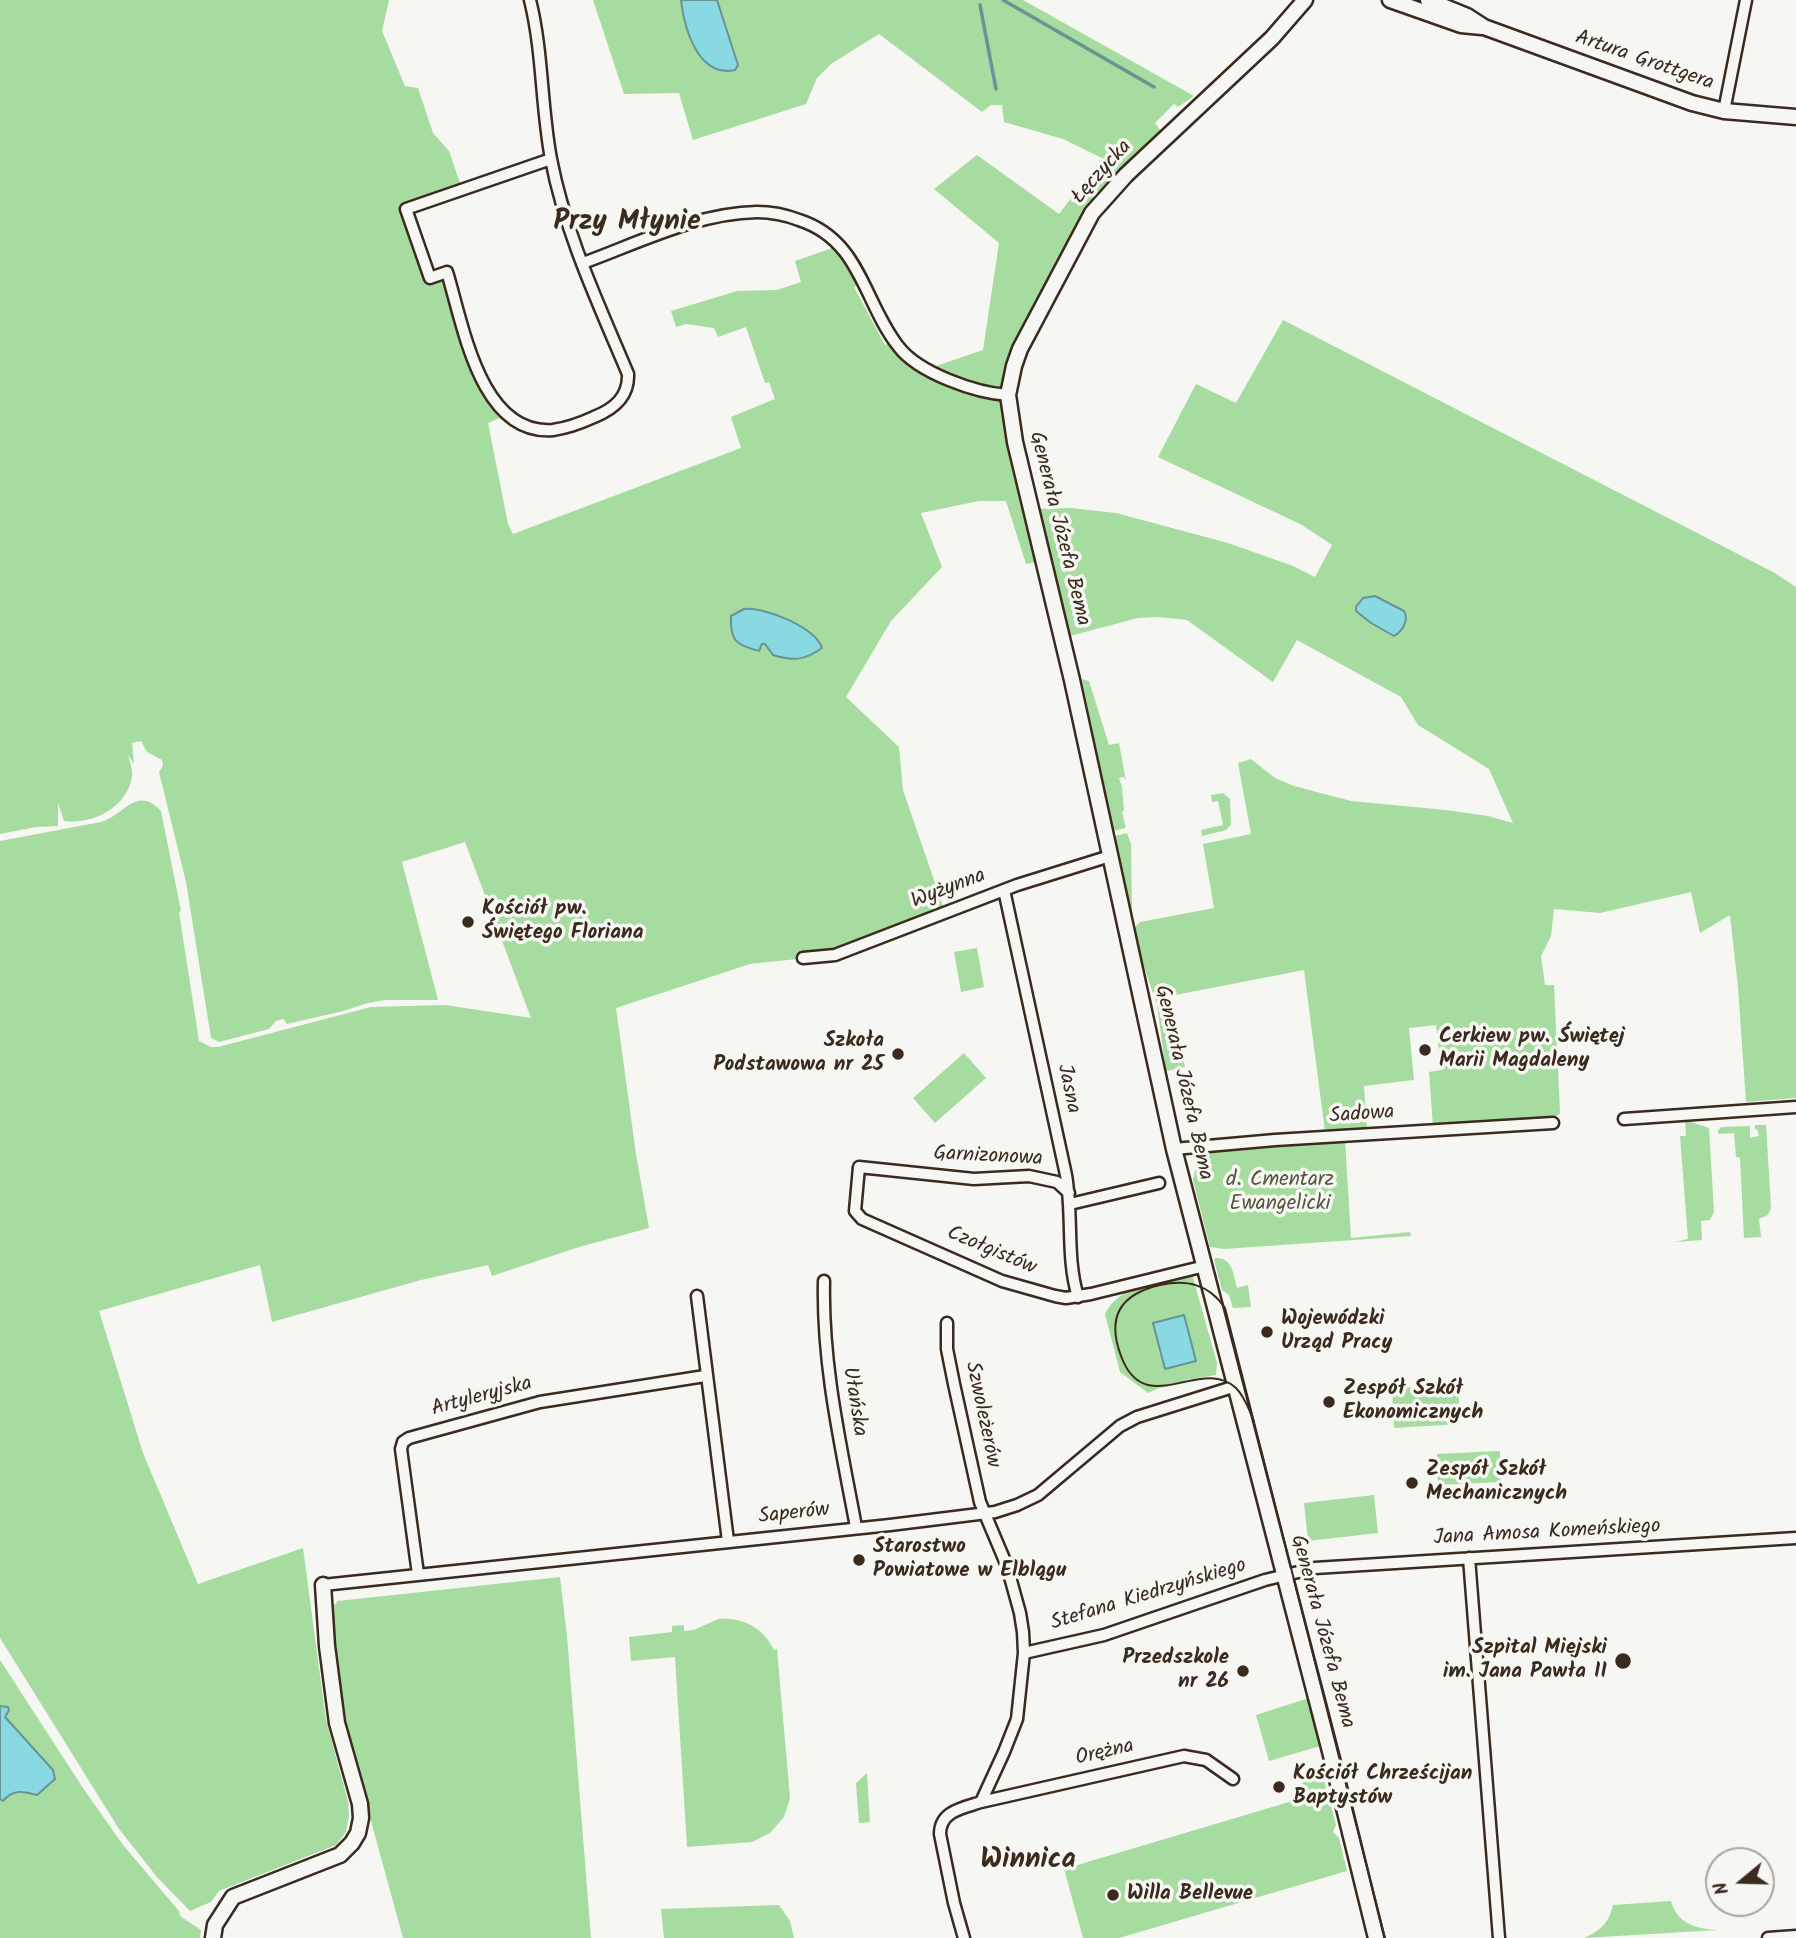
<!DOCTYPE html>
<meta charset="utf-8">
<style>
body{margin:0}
#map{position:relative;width:1796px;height:1938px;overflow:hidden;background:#f6f6f2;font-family:Kalam,sans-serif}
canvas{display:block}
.north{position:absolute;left:1705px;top:1847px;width:70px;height:70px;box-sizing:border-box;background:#f6f6f2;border:2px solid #aba49d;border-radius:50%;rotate:251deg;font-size:19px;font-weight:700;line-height:28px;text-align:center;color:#3b2a1e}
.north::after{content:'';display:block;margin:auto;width:24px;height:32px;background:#3b2a1e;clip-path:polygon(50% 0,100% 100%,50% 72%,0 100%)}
</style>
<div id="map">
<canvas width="1796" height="1938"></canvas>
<div class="north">N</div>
</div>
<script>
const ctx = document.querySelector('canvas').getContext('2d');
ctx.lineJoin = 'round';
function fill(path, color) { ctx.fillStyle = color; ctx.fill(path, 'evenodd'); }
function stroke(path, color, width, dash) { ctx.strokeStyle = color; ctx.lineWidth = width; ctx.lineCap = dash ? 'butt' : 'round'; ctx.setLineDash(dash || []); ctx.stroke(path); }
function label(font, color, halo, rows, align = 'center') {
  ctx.font = font + ' Kalam,sans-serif'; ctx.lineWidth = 7; ctx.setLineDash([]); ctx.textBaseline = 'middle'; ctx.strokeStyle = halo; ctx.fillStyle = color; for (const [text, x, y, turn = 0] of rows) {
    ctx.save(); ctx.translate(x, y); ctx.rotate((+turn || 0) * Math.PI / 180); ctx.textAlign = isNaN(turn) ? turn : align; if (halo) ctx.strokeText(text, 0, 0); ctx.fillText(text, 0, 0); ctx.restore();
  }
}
const green = new Path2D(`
 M0,0H389L382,31L405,86L418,88L433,133L449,151L462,189L406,208L430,277L447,272L474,357L507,415L488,423L508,524L513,534L741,448L731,417L775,399L769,382L765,383L746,327L718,337L714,328L686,324L676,327L671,311L737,291L777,290L801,282L795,261L841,245L863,282L854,287L885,345L894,341L927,369L983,350L999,243L934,189L977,155L1059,214L1102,158L1063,139L1004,122L1002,105H991L982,112L879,34L831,64L817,78L806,104L693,140L679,93L624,94L593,0H1023L1194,96L1178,107L1174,104L1155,123L1160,130L1145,150L1113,175L1002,395L1004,414L1041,561L1026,564L1006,501H979L921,513L942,567L891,621L846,697L899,747L903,790L945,912L835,955L750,964L616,1008L636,1154L649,1228L579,1247L492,1276L488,1265L421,1280L272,1322L260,1265L99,1311L143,1453L198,1584L303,1548L326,1720L348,1801L349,1816L346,1832L336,1845L219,1891L211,1902L190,1911L157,1877L119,1829L0,1638V841L101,822C125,815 136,785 161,811L181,911L179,912L199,1041L211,1047H218L371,1007L445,1005L531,1018L465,842L402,862L438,1000H385L368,1003L343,1011L287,1024L283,1019L276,1021L269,1029L219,1042L211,1038L186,882L159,772L163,766L162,760L147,752L141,741L132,743L134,764L128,755C130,762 133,770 132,777C127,807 93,825 64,821L58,803V826L36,827L0,834Z
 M1283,320L1773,572L1796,587V1098L1746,1102L1738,987L1730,915L1700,933L1691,892L1600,913L1554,909L1551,936L1541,956L1545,985H1554L1560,1113L1554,1118L1433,1126L1429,1072L1441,1070L1436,1025L1409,1028L1414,1080L1364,1086L1367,1129L1325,1132L1304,970L1170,996L1185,1067L1166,1071L1157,1005L1143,964L1134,928L1140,922L1214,908L1203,844L1251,834L1238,763L1251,759L1275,778L1294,786L1351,801L1446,810L1488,816L1513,823L1489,769L1418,725L1401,697L1297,640L1273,682L1187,620L1158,617L1138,618L1066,637L1036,509L1071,508L1116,513L1228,543L1293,566L1315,577L1332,545L1302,525L1158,457L1196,384L1236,403Z
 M1082,679L1089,681L1109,745L1119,743L1126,781L1124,777L1119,778L1122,787L1124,811L1122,812L1126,828L1113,831Z
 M1223,793L1230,799L1231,825L1226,830L1202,836L1201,830L1223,825L1218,801L1212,802L1211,795Z
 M1127,833L1131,844L1132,912H1130L1114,836Z
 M977,948L984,987L961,992L954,952Z
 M964,1053L986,1078L935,1123L913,1098Z
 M1685,1120L1709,1128L1714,1212L1710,1220L1701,1221L1702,1240L1675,1242L1688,1239L1680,1136H1686Z
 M1755,1125H1766L1771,1208L1768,1215L1759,1219L1761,1237L1744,1238L1740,1158L1736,1157L1734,1133L1718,1134V1131L1721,1127L1750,1126V1138L1759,1136L1757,1129L1755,1130Z
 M1345,1140L1351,1238L1410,1232L1411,1236L1224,1249L1210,1247L1193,1180L1196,1166L1211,1152Z
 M1216,1258C1233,1258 1233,1274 1237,1288L1248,1285L1251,1307L1233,1308L1229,1295L1222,1290L1214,1260Z
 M1192,1274L1217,1363L1216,1375L1186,1380V1383L1159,1388L1148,1393L1120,1372L1105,1314C1120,1283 1163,1281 1192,1274Z
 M1458,1385L1460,1424L1394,1428L1392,1388Z
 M1500,1451L1501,1482L1438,1485L1437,1454Z
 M1374,1495L1378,1533L1308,1541L1304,1503Z
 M560,1577L567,1636L591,1938H403L343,1719L332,1607L338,1601Z
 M718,1619C742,1617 763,1627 774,1650L777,1649L790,1798L784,1817L770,1833L752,1842L687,1847L675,1657L631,1661L629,1637L672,1632V1626L684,1625V1631L694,1630Z
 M0,1660L83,1788L123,1845L179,1911L180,1916L201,1930L200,1938H0V1799L3,1801C13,1789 23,1791 37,1795L52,1783L53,1770L5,1717L6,1713L4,1706H0Z
 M1312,1697L1324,1745L1269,1761L1256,1715Z
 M1320,1765L1336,1825L1333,1832L1339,1838L1347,1871L1119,1938H1083L1064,1869L1306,1797L1301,1778L1316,1774V1767Z
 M867,1773L870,1822L859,1823L856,1783Z
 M1671,1901C1677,1924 1697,1929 1718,1930L1584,1938C1600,1931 1609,1923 1613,1905Z
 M779,1905L790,1921L794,1938H664L661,1909Z`);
const water = new Path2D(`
 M681,0H717L738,65L735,70C698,78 684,28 681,0Z
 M1375,596L1404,611C1409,620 1403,631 1394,636L1371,623L1356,611V607L1363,598Z
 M744,609C765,607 815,627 822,648C804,661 793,661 773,655L765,644H762L759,651C736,645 730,641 731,616Z
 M1184,1315L1196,1361L1165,1369L1153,1323Z
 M0,1706L8,1707L9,1710L5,1717L53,1770L55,1779L37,1795C23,1791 13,1789 3,1801L0,1799Z`);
const stream = new Path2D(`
 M1003,0L1154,87
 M980,5L996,89`);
const street = new Path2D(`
 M530,0C543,52 541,106 551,159C565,233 599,305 628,374C629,397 614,409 594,417C581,423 567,428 553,430C480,436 463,324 447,272L430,278L406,209L551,159
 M1724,111L1746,0
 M583,263C638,243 697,213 757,212C771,212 786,215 799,220C861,240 863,301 898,346C918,373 976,393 1008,395
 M1004,890L1066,1175C1073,1215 1066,1258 1078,1297
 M803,958L835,955L1017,885L1110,856
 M1624,1119L1796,1107
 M1174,1149L1275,1140L1553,1123
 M1069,1193L1057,1182L1029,1176L974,1179L859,1167L855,1211L862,1219L1002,1281L1055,1296L1066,1298L1091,1294L1205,1266
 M1070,1204L1159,1183
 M824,1281C822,1365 841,1446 856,1527
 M697,1296L728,1541
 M947,1323V1349L954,1384L980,1502L1007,1566L1020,1613L1023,1632L1024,1653L1017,1719L1004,1752L981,1802
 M1469,1558L1499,1938
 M418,1574L401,1449L403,1442L409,1438L540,1402L705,1376
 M323,1585L890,1525L995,1512L1017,1505L1038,1495L1120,1426L1137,1417L1236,1386
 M1024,1653L1104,1635L1265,1580L1315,1568L1796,1538
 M964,1938L954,1903L940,1834C940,1811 963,1808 981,1802L1184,1756L1206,1760L1233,1779
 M1768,1938L1796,1936`);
const secondary = new Path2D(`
 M1305,0L1272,38L1126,175L1092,213L1020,349L1014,366L1008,395L1015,442L1072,680L1174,1149L1332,1759L1376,1938
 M1390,0L1461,25L1482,27
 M1428,0L1467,16L1484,27L1692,103L1724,111L1796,117
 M213,1938L215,1925L233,1897L340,1855L352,1843L358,1833L361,1818L360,1804L337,1723L327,1646L323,1585`);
const tram = new Path2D(`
 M1254,1421C1249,1410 1245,1397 1236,1388C1201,1355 1145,1421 1121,1356C1106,1316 1121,1294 1160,1285C1187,1279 1209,1284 1225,1308L1385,1938`);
const markers = [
 [468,922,7,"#3b2a1e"],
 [1425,1050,7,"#3b2a1e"],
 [898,1054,7,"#3b2a1e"],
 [1267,1332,7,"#3b2a1e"],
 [1329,1402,7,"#3b2a1e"],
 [1412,1483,7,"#3b2a1e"],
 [859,1560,7,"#3b2a1e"],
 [1623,1661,9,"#3b2a1e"],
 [1243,1671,7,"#3b2a1e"],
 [1279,1787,7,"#3b2a1e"],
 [1113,1895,7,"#3b2a1e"]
];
const streetNames = [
 ["Artura Grottgera",1644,62,19],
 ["Łęczycka",1103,173,-48],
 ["Generała Józefa Bema",1058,529,76],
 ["Wyżynna",949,890,-21],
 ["Generała Józefa Bema",1182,1083,77],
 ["Jasna",1067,1089,78],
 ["Sadowa",1362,1116,-4],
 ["Garnizonowa",988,1158,3],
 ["Czołgistów",991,1252,23],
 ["Artyleryjska",482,1398,-15],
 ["Ułańska",853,1402,81],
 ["Szwoleżerów",981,1415,78],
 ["Saperów",794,1515,-6],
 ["Jana Amosa Komeńskiego",1547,1534,-3],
 ["Stefana Kiedrzyńskiego",1149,1596,-17],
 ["Generała Józefa Bema",1321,1632,75],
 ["Orężna",1105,1754,-13]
];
const poiNames = [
 ["Kościół pw.",482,910],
 ["Świętego Floriana",482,934],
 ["Cerkiew pw. Świętej",1439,1038],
 ["Marii Magdaleny",1439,1062],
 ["Szkoła",884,1042,"right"],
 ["Podstawowa nr 25",884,1066,"right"],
 ["Wojewódzki",1281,1320],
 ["Urząd Pracy",1281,1344],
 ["Zespół Szkół",1343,1390],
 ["Ekonomicznych",1343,1414],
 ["Zespół Szkół",1426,1471],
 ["Mechanicznych",1426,1495],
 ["Starostwo",873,1548],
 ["Powiatowe w Elblągu",873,1572],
 ["Szpital Miejski",1607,1649,"right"],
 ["im. Jana Pawła II",1607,1673,"right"],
 ["Przedszkole",1229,1659,"right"],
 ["nr 26",1229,1683,"right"],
 ["Kościół Chrześcijan",1293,1775],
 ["Baptystów",1293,1799],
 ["Willa Bellevue",1127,1895]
];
const parkNames = [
 ["d. Cmentarz",1280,1181],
 ["Ewangelicki",1280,1205]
];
const districtNames = [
 ["Przy Młynie",627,224],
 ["Winnica",1028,1862]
];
fill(green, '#a6dca0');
fill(water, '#88d9e2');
stroke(water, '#699394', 2);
stroke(stream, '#699394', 3.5);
stroke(street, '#3b2a1e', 15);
stroke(secondary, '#3b2a1e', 19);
stroke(street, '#f6f6f2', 10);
stroke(secondary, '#f6f6f2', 14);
stroke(tram, '#3b2a1e', 2);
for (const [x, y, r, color] of markers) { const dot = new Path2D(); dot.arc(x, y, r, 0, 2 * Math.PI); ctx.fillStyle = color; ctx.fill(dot); stroke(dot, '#f6f6f2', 2.5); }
label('21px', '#3b2a1e', '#f6f6f2', streetNames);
label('bold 21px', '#3b2a1e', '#f6f6f2', poiNames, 'left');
label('21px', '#56563e', '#f6f6f2', parkNames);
label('bold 28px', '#3b2a1e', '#f6f6f2', districtNames);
</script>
